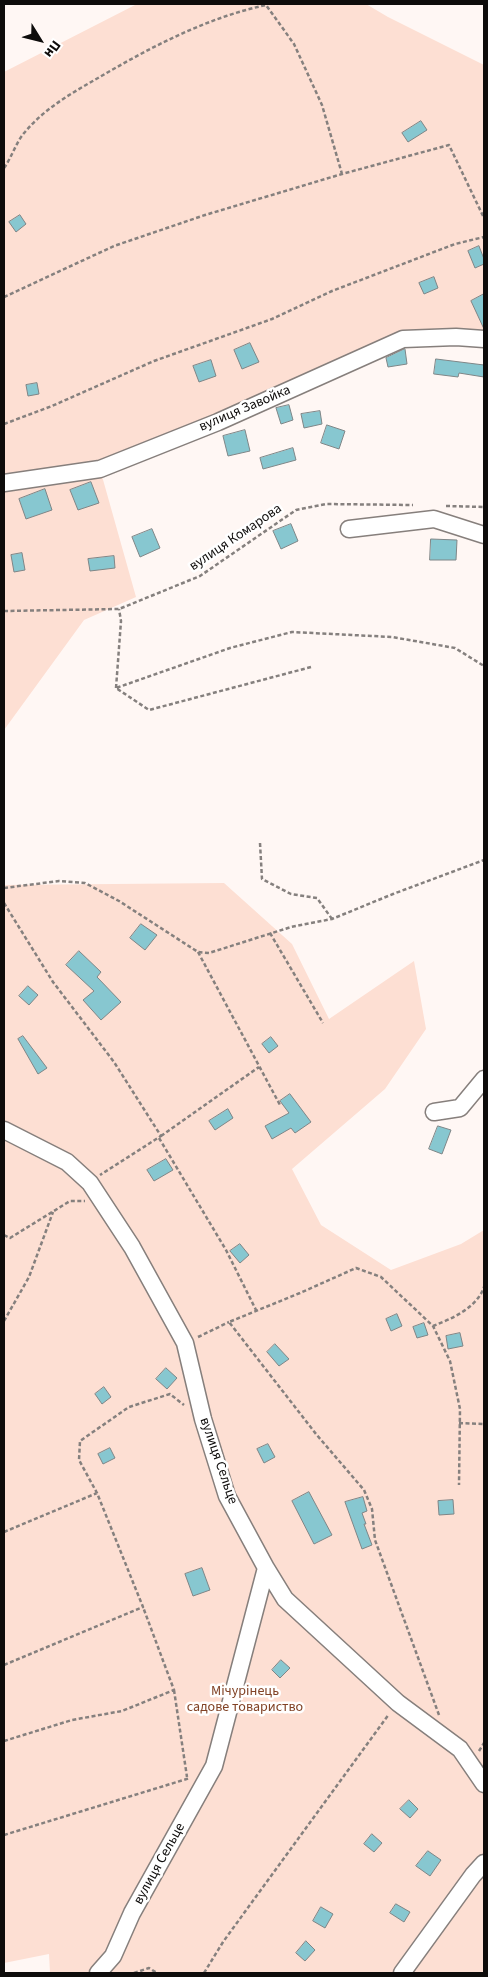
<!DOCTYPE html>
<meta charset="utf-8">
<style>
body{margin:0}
#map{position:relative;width:488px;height:1977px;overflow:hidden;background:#fff7f4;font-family:"Source Sans 3",sans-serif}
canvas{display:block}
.frame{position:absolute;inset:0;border:5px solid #0e0c0b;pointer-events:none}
.north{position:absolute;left:15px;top:15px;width:50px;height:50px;-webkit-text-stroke:4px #fff;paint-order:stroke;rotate:126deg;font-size:14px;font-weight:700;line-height:20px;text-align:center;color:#0e0c0b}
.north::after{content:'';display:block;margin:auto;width:18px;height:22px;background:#0e0c0b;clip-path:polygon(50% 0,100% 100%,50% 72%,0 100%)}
</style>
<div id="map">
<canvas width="488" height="1977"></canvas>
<div class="frame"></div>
<div class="north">Пн</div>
</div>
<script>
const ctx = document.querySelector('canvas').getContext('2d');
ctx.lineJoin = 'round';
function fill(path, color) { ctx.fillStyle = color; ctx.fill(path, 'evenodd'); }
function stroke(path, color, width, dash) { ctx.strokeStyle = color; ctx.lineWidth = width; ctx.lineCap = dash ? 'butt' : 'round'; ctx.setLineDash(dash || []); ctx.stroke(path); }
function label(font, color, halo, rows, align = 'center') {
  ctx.font = font + ' "Source Sans 3",sans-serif'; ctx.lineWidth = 5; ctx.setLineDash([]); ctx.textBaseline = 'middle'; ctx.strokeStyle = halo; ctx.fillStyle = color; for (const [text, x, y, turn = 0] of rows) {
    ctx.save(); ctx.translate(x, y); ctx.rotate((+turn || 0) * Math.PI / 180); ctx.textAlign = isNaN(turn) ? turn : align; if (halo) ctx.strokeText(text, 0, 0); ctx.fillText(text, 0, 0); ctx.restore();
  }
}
const green = new Path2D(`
 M137,4H366L388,17L484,65V339H403L100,469L136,597L84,620L4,730V72Z
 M224,883L292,944L329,1019L414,961L426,1029L385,1089L292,1169L321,1225L391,1270L461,1244L484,1230V1973H50L49,1954L4,1963V885Z`);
const building = new Path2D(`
 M421,121L427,130L408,142L402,133Z
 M20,215L26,224L16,232L9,222Z
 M479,246L484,259V264L475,268L468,251Z
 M434,277L438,288L424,294L419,283Z
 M484,294V329L471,301Z
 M250,343L259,362L242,369L234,350Z
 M405,349L407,364L388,367L386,358Z
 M436,359L484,365V377L459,373L458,377L434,374Z
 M211,360L216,376L199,382L193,366Z
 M37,383L39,394L28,396L26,385Z
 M289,405L293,420L281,424L276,408Z
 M320,411L322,424L304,428L301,414Z
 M327,425L345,431L339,449L321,443Z
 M245,430L250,451L228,456L223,436Z
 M293,448L296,460L263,469L260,458Z
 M91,482L99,503L78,510L70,490Z
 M45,489L52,510L26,519L19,499Z
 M291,524L298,541L281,549L273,531Z
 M152,529L160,548L140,557L132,537Z
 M431,539L457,540L456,560H430Z
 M22,553L25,570L14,572L11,555Z
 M114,556L115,568L90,571L88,559Z
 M141,924L157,935L145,950L130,938Z
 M79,951L101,972L97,977L121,1002L101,1020L83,1000L94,991L66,965Z
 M28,986L38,995L29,1005L19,996Z
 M23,1036L47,1068L38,1074L18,1039Z
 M271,1037L278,1046L269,1053L262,1044Z
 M290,1094L311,1122L295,1133L291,1128L272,1139L265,1126L289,1113L280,1101Z
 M228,1109L233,1118L215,1130L209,1121Z
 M438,1126L451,1130L442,1154L429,1149Z
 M166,1159L173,1170L154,1181L147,1170Z
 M240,1244L249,1255L240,1263L230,1251Z
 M397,1314L402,1326L391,1331L386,1319Z
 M424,1323L428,1335L417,1338L413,1327Z
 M460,1333L463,1346L448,1349L446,1336Z
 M275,1344L289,1359L279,1366L267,1352Z
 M166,1368L177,1378L167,1389L156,1379Z
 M104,1387L111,1397L102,1404L95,1394Z
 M268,1444L275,1457L264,1463L257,1449Z
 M110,1448L115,1458L103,1464L98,1454Z
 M309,1492L332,1535L314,1544L292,1501Z
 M363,1497L367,1511L362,1513L366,1524H364L372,1545L362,1549L345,1502Z
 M453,1500L454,1514L439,1515L438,1501Z
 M202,1568L210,1590L193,1596L185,1574Z
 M281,1660L290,1668L280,1678L272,1670Z
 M409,1800L418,1809L410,1818L400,1809Z
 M372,1834L382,1843L374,1852L364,1844Z
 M428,1851L441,1860L430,1876L416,1866Z
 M396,1904L410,1912L404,1922L390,1913Z
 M321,1907L333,1914L325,1928L313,1921Z
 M306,1941L315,1950L305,1961L296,1953Z`);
const path = new Path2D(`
 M4,168C12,157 16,142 25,132C45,108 72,93 98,78C151,47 206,18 266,5L294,44L322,105L342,174
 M4,297L114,246L205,215L342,174L449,145L484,218
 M4,424L52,406L154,361L272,319L332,291L455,244L484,237
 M446,506L484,507
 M4,611L119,609L200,576L296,510L326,504L413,505
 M311,667L149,710L116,688L230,648L292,632L392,637L455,648L484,666
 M116,688L121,621L119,609
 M260,843L262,879L291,894L317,898L332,919
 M4,888L59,881L85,883L119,901L198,952L209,953L291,927L332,919L393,894L484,860
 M4,903L53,982L114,1062L161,1136L100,1175
 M270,933L323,1023
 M198,952L280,1105
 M161,1136L259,1067
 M159,1138L226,1250L256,1310
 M4,1235L10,1238L70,1201H85
 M4,1321L29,1277L53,1212
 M433,1326C451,1319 477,1308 484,1287
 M198,1337L229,1322
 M459,1423L484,1424
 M4,1532L97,1493
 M4,1665L143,1607L97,1493L79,1460L80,1441L129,1407L170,1394L184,1405
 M174,1690L187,1777
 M439,1715L375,1540L372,1509L364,1490L316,1434L229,1322L300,1293L356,1268L381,1277L433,1326L450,1361L460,1409L459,1485
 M4,1741L72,1720L122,1711L174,1690L143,1607
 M479,1751L484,1743
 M4,1835L190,1778
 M134,1973L149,1968L157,1973
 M204,1973L223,1942L389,1714`);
const minor = new Path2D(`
 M4,483L100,469L218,422L403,339L456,337L484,339
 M349,529L434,519L484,535
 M434,1112L460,1108L484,1079
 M4,1130L67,1162L90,1183L132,1247L185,1343L203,1419L227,1496L266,1568L214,1766L132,1913L113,1956L98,1973
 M266,1568L285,1599L398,1703L460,1749L484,1784
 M402,1973L473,1875L484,1863`);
const streetNames = [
 ["вулиця Завойка",245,409,-23],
 ["вулиця Комарова",236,538,-34],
 ["вулиця Сельце",218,1461,71],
 ["вулиця Сельце",160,1864,-61]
];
const parkNames = [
 ["Мічурінець",245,1692],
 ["садове товариство",245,1708]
];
fill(green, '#fddfd3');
fill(building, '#87c7d0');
stroke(building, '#7f8687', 1);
stroke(minor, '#867f7c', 19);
stroke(path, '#85807e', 2.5, [4, 2.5]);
stroke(minor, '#fff', 16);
label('14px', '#0e0c0b', '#fff', streetNames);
label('14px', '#814225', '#fff', parkNames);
</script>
